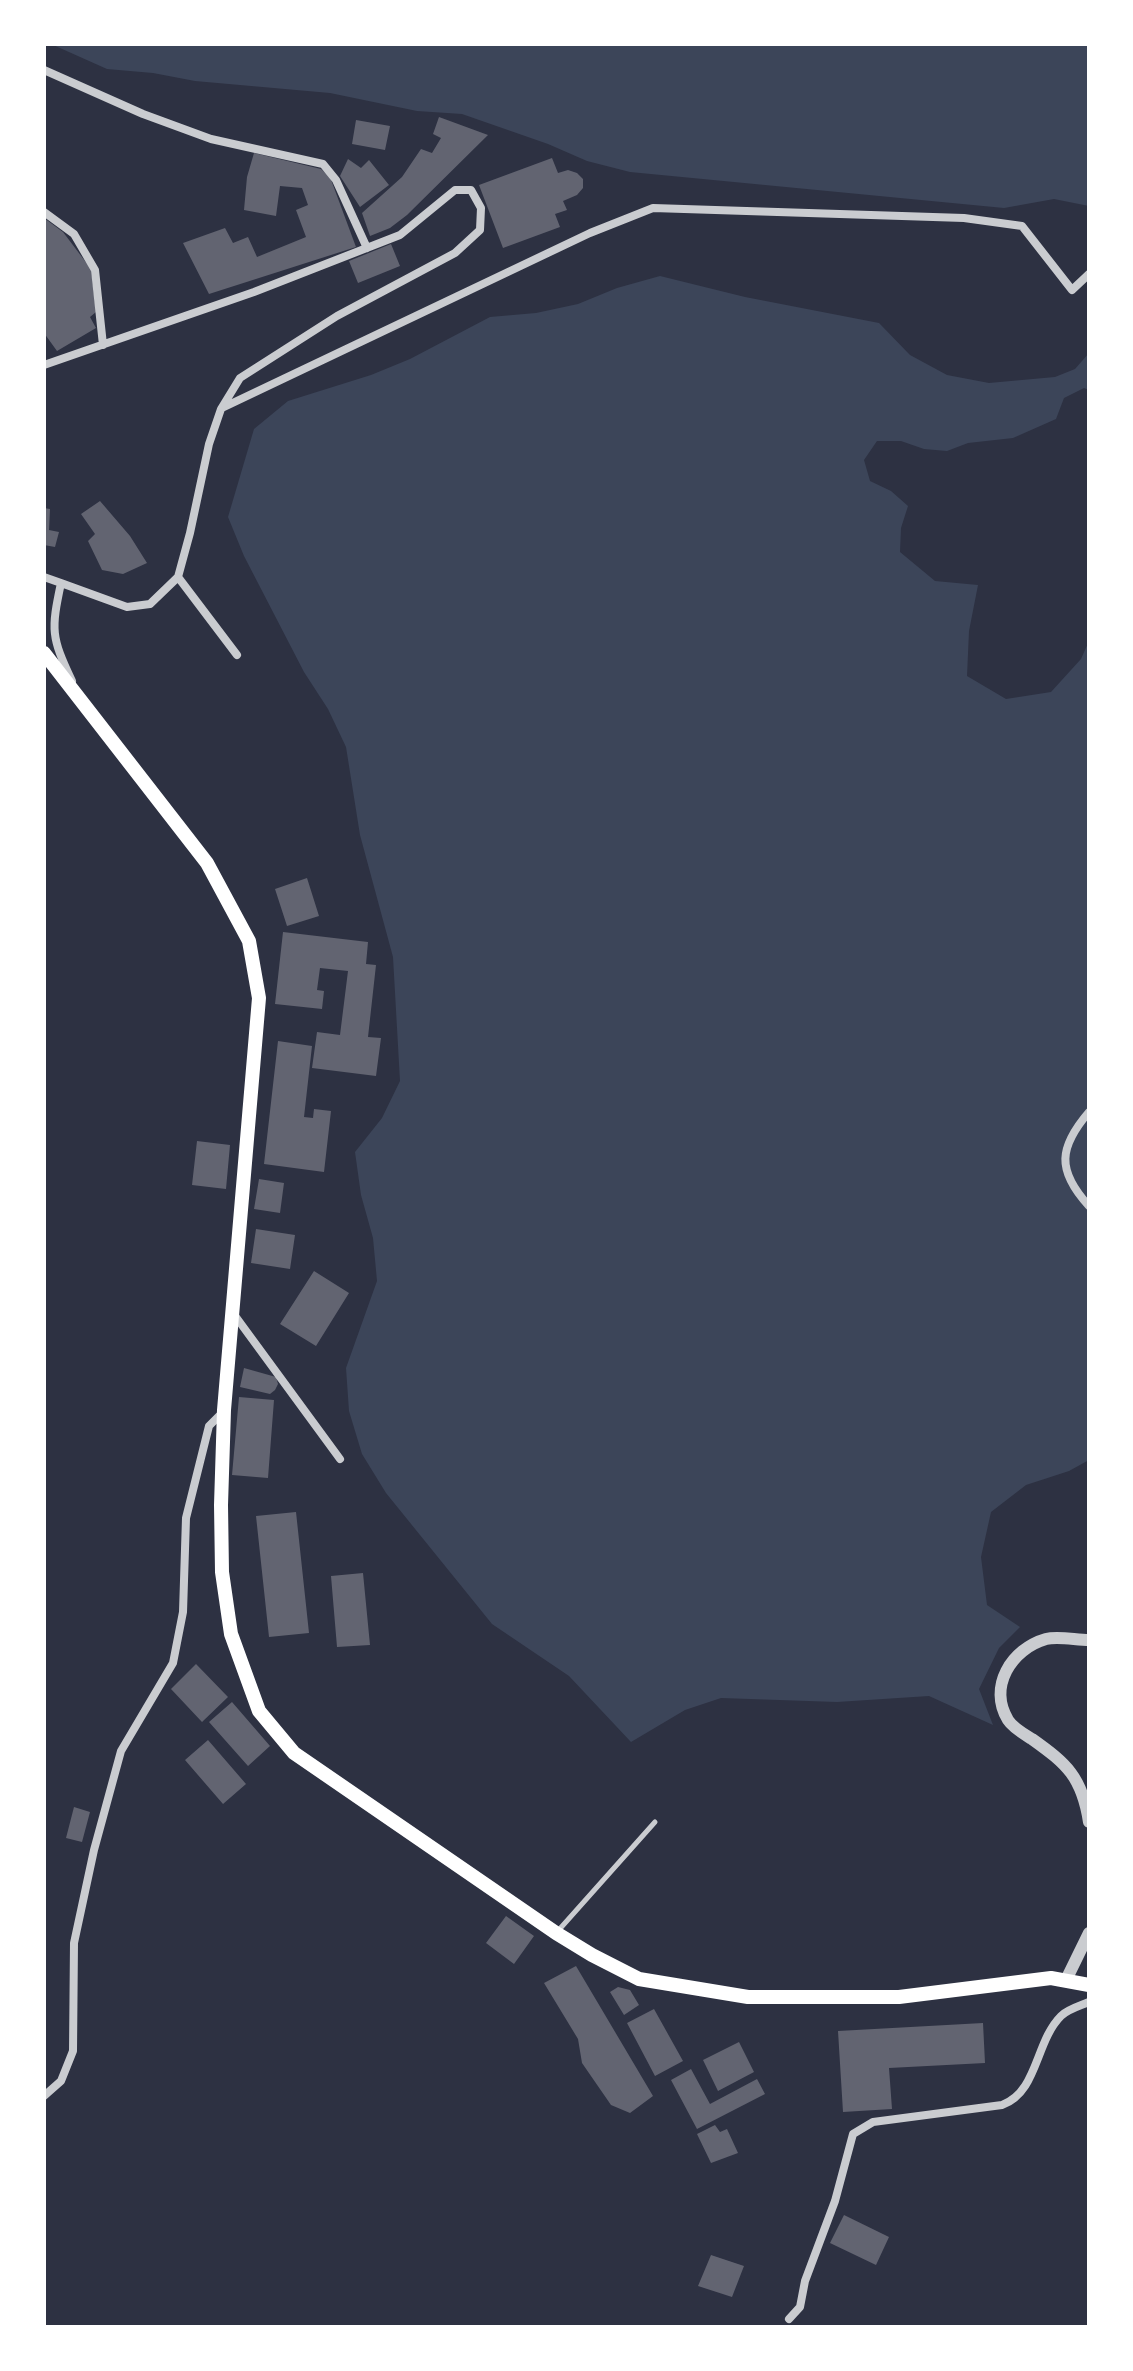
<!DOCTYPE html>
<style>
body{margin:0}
#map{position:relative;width:1133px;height:2371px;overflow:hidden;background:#2d3142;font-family:Montserrat,sans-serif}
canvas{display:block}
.frame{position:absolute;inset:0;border:46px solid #fff;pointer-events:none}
</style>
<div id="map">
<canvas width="1133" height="2371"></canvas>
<div class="frame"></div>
</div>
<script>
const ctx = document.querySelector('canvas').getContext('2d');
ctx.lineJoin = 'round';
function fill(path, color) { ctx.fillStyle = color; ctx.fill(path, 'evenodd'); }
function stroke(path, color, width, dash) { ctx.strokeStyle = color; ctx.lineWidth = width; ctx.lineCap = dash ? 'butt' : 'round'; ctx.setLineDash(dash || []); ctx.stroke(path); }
const green = new Path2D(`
 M51,44H1089V206L1054,199L1004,208L630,172L587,161L548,144L462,114L417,111L330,93L195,81L153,73L107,69Z
 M660,276L745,297L879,323L910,355L947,375L989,383L1055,377L1075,369L1089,353V390L1084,388L1064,398L1056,419L1013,438L968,443L947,451L924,449L901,441H877L864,460L870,481L891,491L908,506L901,528L900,552L935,581L978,585L969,631L967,676L1006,699L1051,692L1081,659L1089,641V1460L1069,1471L1026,1485L991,1512L981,1557L987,1605L1020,1627L999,1648L979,1689L993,1725L929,1696L837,1702L721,1698L685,1710L631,1742L569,1676L492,1624L386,1493L362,1454L349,1411L346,1368L377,1281L373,1238L361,1195L355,1152L382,1118L400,1081L393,957L360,835L346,747L328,709L304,672L244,556L228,517L254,429L288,401L371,375L410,359L490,317L536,313L578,304L617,288Z`);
const building = new Path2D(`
 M439,117L488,135L407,215L390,228L370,236L362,213L402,177L421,149L432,153L441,138L433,134Z
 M356,120L390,126L385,150L352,144Z
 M254,153L321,169L330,177L356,247L209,294L183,243L225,228L233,243L248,237L257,257L306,237L296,210L308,205L302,188L280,186L276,216L244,210L247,177Z
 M552,158L558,173L568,170L577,173L583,179V188L577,195L563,201L567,210L555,214L560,227L503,248L479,185Z
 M348,159L361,168L369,160L389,185L360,207L340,176Z
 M44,218L63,232L91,269L96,312L90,317L96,328L57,351L44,333Z
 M391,244L400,266L358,283L349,261Z
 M100,501L130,536L147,563L123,574L102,570L88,541L95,534L81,514Z
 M44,508L50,509L49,530L59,532L55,547L44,545Z
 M307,878L319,916L287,926L275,889Z
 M283,932L368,942L366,964L376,965L368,1037L381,1038L376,1076L312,1068L317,1032L340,1035L348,971L320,968L317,990L324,991L322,1009L275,1004Z
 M278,1041L312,1046L304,1117L313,1118L314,1109L331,1111L324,1172L264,1164Z
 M197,1141L230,1145L226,1189L192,1185Z
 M259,1179L284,1183L280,1213L254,1209Z
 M256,1229L295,1235L290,1269L251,1263Z
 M314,1271L349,1293L316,1346L280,1324Z
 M244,1368L276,1377L278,1384L275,1390L270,1394L240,1387Z
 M239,1397L274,1400L268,1478L232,1475Z
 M296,1512L309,1633L269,1637L256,1516Z
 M363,1573L370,1645L337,1647L331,1576Z
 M196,1664L228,1697L202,1722L171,1689Z
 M232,1702L270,1746L248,1766L209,1722Z
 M208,1740L246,1784L223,1804L185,1760Z
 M74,1807L90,1812L82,1842L66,1838Z
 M506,1916L534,1936L514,1964L486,1943Z
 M576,1966L653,2096L630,2113L611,2105L582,2063L578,2039L544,1983Z
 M618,1987L630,1990L639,2005L624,2015L610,1992Z
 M654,2009L683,2061L655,2076L627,2023Z
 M983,2023L985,2063L889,2068L892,2109L843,2112L838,2031Z
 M739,2042L754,2072L718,2091L703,2060Z
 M691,2069L710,2104L757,2079L765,2094L697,2129L671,2080Z
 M715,2125L720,2132L727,2129L738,2153L711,2163L697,2134Z
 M844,2215L889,2237L876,2265L830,2243Z
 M711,2255L744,2266L732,2297L698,2286Z`);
const service = new Path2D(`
 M557,1932L655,1822`);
const minor = new Path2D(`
 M44,70L143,114L211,139L323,164L336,180L367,248
 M44,212L74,234L95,270L103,345
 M44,365L254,292L400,235L455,190H471L481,208L480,230L455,253L337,316L240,378L221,409L209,444L190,533L178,577L150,604L127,607L61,583C51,630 51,637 72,681
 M222,408L590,233L653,208L964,218L1022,226L1072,290L1089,274
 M44,577L61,583
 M178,577L237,655
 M1089,1112C1059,1147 1056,1170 1089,1206
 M233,1313L340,1459
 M44,2096L61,2081L73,2051L74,1943L94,1850L121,1751L173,1663L183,1612L186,1518L209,1426L223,1412
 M789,2319L800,2307L805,2281L835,2201L853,2134L873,2122L1002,2105C1038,2092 1035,2042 1061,2016C1068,2009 1080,2006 1089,2002`);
const tertiary = new Path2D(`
 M1089,1640C1076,1640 1058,1636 1046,1639C1011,1649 988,1687 1008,1720C1013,1728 1024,1734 1032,1739C1067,1764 1082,1777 1089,1822
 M1066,1980L1089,1933`);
const secondary = new Path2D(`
 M44,653L207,863L249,941L259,998L224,1410L221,1505L222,1572L231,1634L259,1711L294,1753L556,1933L592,1955L639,1979L748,1997H899L1051,1978L1089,1985`);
fill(green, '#3c4559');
fill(building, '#626471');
stroke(service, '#caccd0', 5);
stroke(minor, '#caccd0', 8);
stroke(tertiary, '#caccd0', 12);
stroke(secondary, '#fff', 14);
</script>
